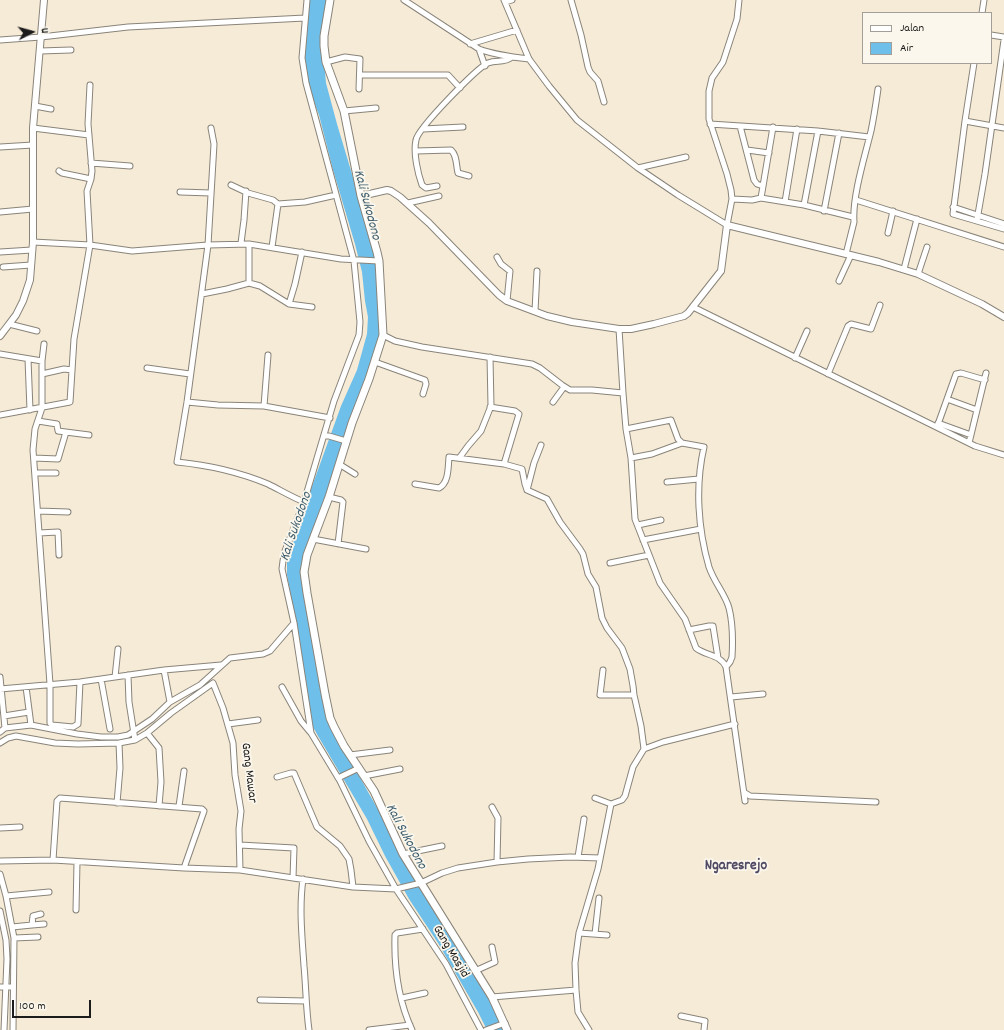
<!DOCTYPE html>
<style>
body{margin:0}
#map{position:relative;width:1004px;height:1030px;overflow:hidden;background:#f6ebd7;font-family:Dekko,sans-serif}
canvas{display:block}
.legend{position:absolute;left:862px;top:12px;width:130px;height:52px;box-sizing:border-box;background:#fbf7ec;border:1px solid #a29f99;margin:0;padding:5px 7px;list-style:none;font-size:12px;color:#1c1c1c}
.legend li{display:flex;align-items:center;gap:8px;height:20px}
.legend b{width:20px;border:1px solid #a29f99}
.north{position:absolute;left:12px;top:12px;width:40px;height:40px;-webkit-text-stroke:3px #fbf7ec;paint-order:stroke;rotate:84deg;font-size:11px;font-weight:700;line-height:16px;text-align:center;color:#1c1c1c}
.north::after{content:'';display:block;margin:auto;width:14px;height:18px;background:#1c1c1c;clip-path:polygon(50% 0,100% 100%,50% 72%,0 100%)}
.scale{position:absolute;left:12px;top:1000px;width:79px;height:18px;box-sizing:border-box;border:2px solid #1c1c1c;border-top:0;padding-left:5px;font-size:12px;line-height:14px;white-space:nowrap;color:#1c1c1c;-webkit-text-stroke:3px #fbf7ec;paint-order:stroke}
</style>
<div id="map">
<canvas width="1004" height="1030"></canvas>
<ul class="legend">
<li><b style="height:5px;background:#fff"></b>Jalan</li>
<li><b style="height:11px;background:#6ebfea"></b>Air</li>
</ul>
<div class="north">U</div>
<div class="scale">100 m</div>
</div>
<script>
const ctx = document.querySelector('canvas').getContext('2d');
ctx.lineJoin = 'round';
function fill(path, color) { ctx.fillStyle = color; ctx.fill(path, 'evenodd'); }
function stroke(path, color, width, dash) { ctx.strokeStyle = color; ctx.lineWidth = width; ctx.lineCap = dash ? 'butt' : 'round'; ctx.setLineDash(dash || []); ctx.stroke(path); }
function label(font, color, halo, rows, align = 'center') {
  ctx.font = font + ' Dekko,sans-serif'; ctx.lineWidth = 3.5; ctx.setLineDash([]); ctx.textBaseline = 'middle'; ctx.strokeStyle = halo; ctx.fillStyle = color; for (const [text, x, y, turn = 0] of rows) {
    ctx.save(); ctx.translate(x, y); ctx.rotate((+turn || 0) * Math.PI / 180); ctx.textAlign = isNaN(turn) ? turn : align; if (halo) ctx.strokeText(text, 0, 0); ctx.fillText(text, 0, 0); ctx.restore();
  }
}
const water = new Path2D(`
 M309,0H327L322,40L326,83L337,124L376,254L381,337L312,533L303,570L330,721L345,751L385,822L497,1011L505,1030H487L478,1012L438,943L409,899L385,856L367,819L318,736L313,727L308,699L300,645L287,575V562L306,503L341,406L357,370L367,334L368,317L365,301L362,272L355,244L333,170L319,115L306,82L303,52Z`);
const minor = new Path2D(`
 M307,0L302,58L306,83L354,261L360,322L359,335L334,401L304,502L285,551L283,561L282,569L294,623L311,733L340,781L369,841L396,889L446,964L481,1030
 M404,0L479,49C495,55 512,57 529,59
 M504,0L529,59L549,86L577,120L638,168L678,195L727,225L732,199L731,190L727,174L709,119V91L712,78L723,62L737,19L739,0
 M571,0L581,35L588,67L590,72L598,81L604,102
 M505,2L512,0
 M982,13L984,0
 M991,35L1004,37
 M0,40L41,37L128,27L305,18
 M470,44L517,30
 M479,49L485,66
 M40,51L71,50
 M326,62L345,57L360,59L359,89
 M974,63L965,121L953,214L1004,229
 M360,75H448L460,88
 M35,106L51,109
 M344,111L376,108
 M965,121L1004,128
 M710,124L818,131L869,137
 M740,126L754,180L757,184L763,186
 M33,128L89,135
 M211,128L214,144L208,245L187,402L177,462C208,465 239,472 268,484C280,490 292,497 304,502
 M423,129L463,127
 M0,147L33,145
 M747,150L769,153
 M416,151L451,150C457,155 456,165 458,173L469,176
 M91,163L130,166
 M638,168L686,157
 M59,171L62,173L91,179
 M231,185L248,193L273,200L278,204L305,202L336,195
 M437,186L426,188L422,185C418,174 413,153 416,140C418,128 477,68 488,63C497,59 503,64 512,57
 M180,192L211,193
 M761,198L773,127
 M732,199L752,200L761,198L804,205L853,217
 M856,200L1004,247
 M785,202L797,129
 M408,203L439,196
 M804,205L818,131
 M953,207L1004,224
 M824,211L839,133
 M0,212L33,209
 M977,220L985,174L1004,40
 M888,233L893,211
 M33,242L90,245L132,251L208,245L249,244L341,259L379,261
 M241,243L244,220L246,191
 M272,247L278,204
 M0,252L32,250
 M846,254L854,222C852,197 865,156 871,131C874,117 876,103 878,89
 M497,257L501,264L510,271L507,301
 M3,267L31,265
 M904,269L917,219
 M918,274L927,247
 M839,281L851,255
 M249,283V244
 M202,294L227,289L249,283L260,286L289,304L312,307
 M289,304L295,284L302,252
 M693,307L975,446L1004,455
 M535,311L537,271
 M9,324L37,331
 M619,329L623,393L626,429L631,458L635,519L660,583L685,619L696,648C706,656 720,654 726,667L745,801
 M383,335L395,341L422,347L532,364L540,368L562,385L570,390H592L623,393
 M44,344L42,361V408L35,429L33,450L50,684V723L52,725L73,727L78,724L80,682
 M0,354L42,361
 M795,358L807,331
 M28,359L30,410
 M375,362L425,380L426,384L423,394
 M147,368L190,374
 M42,374L64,369L72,370
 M828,374L848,326L851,324L871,329L880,305
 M947,399L977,410
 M187,402L218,405L264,406L268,355
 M553,402L564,387
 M264,406L330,418
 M490,407L515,411L519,414L504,464
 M0,415L70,402L74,339L90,245L87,191L91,179L92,171L88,124L90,85
 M38,421L57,424L58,431L89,435
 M938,423L971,435
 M937,427L956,374L961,373L985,380
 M626,429L671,420L678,439L682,443
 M324,436H329L346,441
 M969,443L986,373
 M460,457L468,446L481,431L491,406L490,357
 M34,458L58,459L66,432
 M631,458L652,454L682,443L704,447C695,486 698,529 709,567C714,582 725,594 729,608C733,624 733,641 732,657L730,662L726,667
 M339,464L355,474
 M35,473H56
 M667,482L699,479
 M415,484L439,488C449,483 448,467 449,457L504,464L522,469L525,484L527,490L547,499L560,522L580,549L583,554L588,574L596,587L602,618L607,628L622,648L630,669L633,686L634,695L641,726L644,749
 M527,490L534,463L541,445
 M329,497L341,500L343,502L338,544
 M38,511L68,512
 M638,525L661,520
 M39,533L58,532L59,555
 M313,539L366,549
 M643,540L701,529
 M610,563L649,555
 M689,630L709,626H713L718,658
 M164,670L170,702
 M603,670L600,695H634
 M128,675L129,702L135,740
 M0,677L5,728
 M115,677L118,649
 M101,679L110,729
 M26,687L31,725
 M282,687L301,721L310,732
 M0,689L80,682L164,670L221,665
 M731,697L763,694
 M4,716L29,712
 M228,724L258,720
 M0,732L5,728L31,725L77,734L101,737H118L128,735L152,719L170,702L200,685L230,658L263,654L270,651L294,623
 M147,733L159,748L161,782L159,806
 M0,743L8,738L16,736L55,743L78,744L119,743L135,740L147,733L171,713L213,683L223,708L233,743L235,775L241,811L239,829L240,870
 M350,755L390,750
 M364,776L400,769
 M277,777L291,773H294L317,827L340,846L349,859L351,870L353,887
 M338,778L359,768
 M745,793L750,796L876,802
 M117,803L120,768L119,743
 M611,804L622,800L625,796L633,767L644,749L663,742L735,724
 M179,806L184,771
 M492,807L498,818L497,862
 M0,828L20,827
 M240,845L294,848L293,878
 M403,854L442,846
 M578,857L584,819
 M53,860L57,801L60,798L202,809L204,811L184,868
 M0,861L53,860L184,868L240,870L353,887L396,889L421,883L442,873L458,868L497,862L528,859L570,857L600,858
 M0,874L6,896L14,938L13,1030
 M303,879C299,908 302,937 304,966C306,987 306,1009 309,1030
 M6,896L49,892
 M76,910L77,862
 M0,911L6,940L7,959L4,1030
 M32,925L44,924
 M12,927L32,925L33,916L41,914
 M579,933L607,935
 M595,934L599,898
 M14,938L38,937
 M475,971L495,962L492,947
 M0,987H13
 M492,997L576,990
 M402,998L425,993
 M260,1000L306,1001
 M681,1016L705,1021L704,1030
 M369,1030L410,1025
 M412,1030C398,1000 394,967 395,935L397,933L423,929
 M486,1030L505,1023
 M589,1030L578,1012L576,990L575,963L579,933L598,869L611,804L595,798`);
const tertiary = new Path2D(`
 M361,196L387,190L391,191L400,197L429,223L499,295L507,301L547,316L572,322L619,329H631L654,324L684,316L688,313L721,271L727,225L879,262L918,274L982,304L1004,317
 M0,336L16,315L23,301L30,280L33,242V128L44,0`);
const secondary = new Path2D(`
 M330,0L324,36V46L326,62L344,111L361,196L377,252L379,261L383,335L369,379L352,423L329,497L307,555L304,572L307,593L325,694L330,718L334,727L344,746L374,791L403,854L492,997L507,1030`);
const streetNames = [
 ["Gang Mawar",248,773,83],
 ["Gang Masjid",450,952,59]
];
const waterNames = [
 ["Kali Sukodono",366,205,75],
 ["Kali Sukodono",297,527,-71],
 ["Kali Sukodono",405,837,62]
];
const quarterNames = [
 ["Ngaresrejo",736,867]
];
fill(water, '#6ebfea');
stroke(minor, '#89847a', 7);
stroke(tertiary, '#89847a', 8);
stroke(secondary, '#89847a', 9);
stroke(minor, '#fff', 5);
stroke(tertiary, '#fff', 6);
stroke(secondary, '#fff', 7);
label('13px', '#1c1c1c', '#fbf7ec', streetNames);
label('italic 14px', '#3d5d6e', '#fbf7ec', waterNames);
label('bold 15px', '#524b65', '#fbf7ec', quarterNames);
</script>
